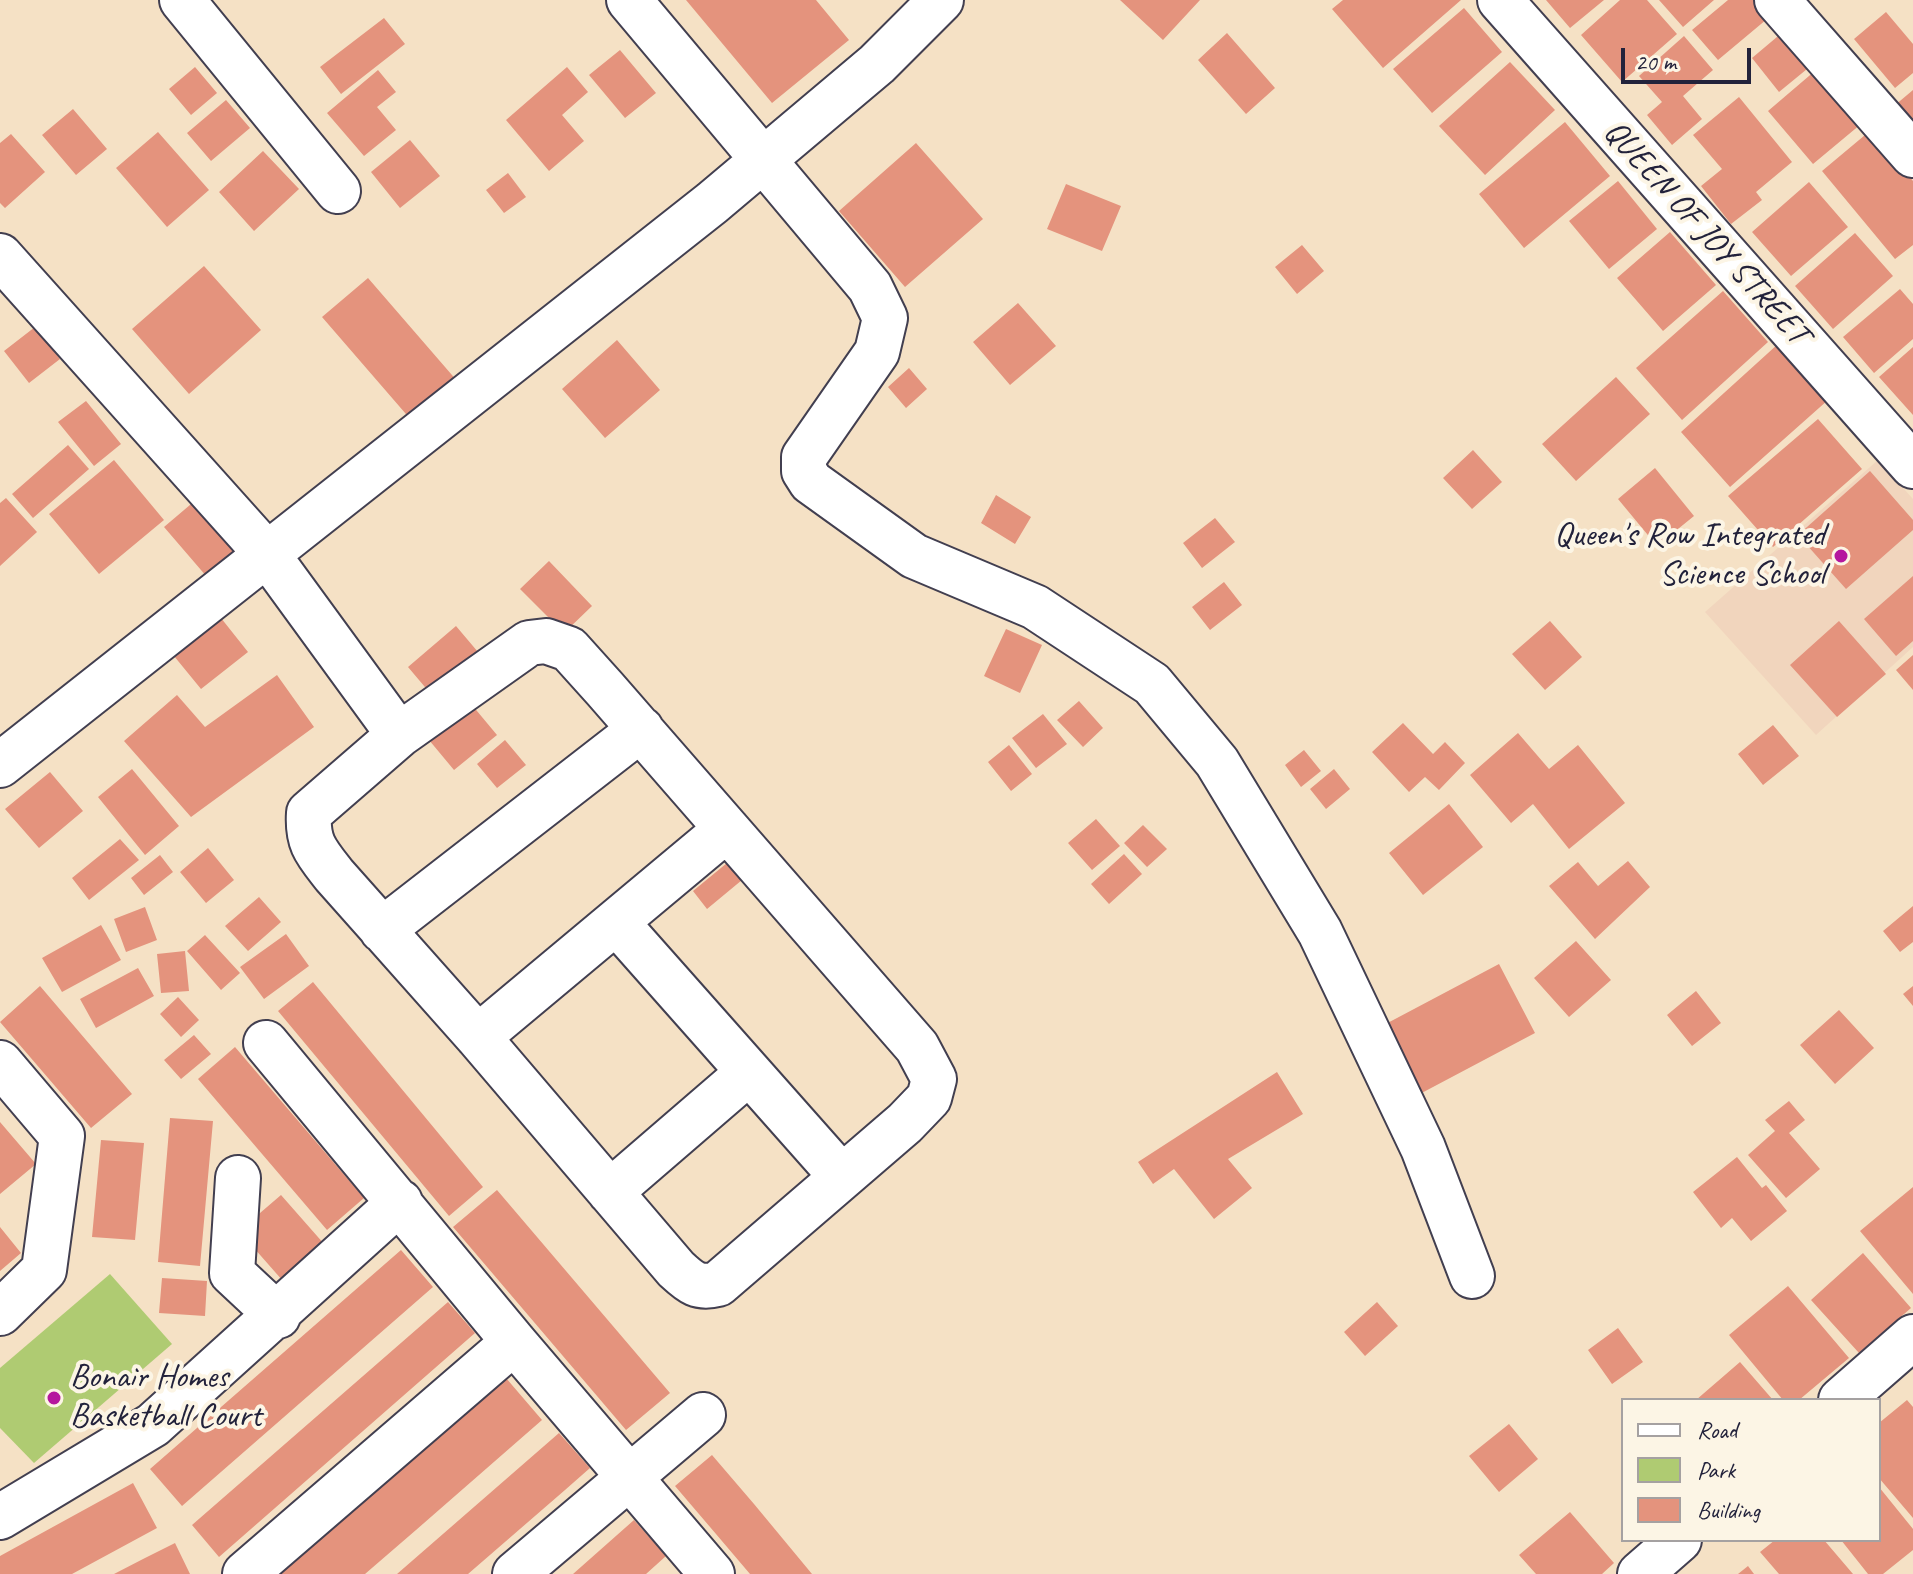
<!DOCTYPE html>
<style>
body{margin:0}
#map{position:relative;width:1913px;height:1574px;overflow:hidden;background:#f5e1c5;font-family:Caveat,sans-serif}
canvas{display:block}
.legend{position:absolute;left:1621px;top:1398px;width:260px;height:144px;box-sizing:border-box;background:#fcf5e5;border:2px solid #a5a1a1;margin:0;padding:10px 14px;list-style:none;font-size:24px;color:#22223b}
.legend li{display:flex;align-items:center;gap:16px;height:40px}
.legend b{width:40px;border:2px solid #a5a1a1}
.scale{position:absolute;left:1621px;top:48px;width:130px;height:36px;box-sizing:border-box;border:4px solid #22223b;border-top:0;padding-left:10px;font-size:24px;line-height:28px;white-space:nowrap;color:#22223b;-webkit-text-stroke:6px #fcf5e5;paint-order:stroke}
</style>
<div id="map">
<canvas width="1913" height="1574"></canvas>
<ul class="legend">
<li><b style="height:10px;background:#fff"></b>Road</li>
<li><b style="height:22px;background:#afcb72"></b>Park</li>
<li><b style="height:22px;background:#e4937d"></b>Building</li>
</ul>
<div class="scale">20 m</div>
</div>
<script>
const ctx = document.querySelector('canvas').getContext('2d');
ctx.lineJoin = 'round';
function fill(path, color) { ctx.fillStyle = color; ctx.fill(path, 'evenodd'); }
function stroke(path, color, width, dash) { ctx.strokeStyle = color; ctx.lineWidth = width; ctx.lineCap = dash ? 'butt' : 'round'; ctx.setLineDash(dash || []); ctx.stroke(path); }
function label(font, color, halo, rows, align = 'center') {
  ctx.font = font + ' Caveat,sans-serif'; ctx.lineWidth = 8; ctx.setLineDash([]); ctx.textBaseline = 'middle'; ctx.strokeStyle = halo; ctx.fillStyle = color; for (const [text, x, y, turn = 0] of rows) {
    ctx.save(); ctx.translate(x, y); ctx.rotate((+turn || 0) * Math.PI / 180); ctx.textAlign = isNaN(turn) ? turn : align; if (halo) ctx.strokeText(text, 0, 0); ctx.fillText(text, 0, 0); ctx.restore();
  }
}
const built = new Path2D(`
 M1878,460L1913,499V647L1816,735L1705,612Z`);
const green = new Path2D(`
 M110,1274L172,1344L34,1463L0,1428V1368Z`);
const building = new Path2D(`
 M686,0H816L849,40L772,103Z
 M1120,0H1200L1163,40Z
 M1343,0H1461L1383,68L1332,9Z
 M1546,0H1604L1570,28Z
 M1620,0H1647L1677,34L1622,82L1581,35Z
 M1659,0H1714L1683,27Z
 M1728,0H1762L1773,14L1718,60L1692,30Z
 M1464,8L1502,52L1432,113L1393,69Z
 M1886,12L1913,44V73L1895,88L1854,39Z
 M384,18L405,44L341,94L320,67Z
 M1790,26L1818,60L1779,92L1752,58Z
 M1227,33L1275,88L1246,114L1198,60Z
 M1684,36L1713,70L1683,96L1702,119L1672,145L1647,115L1662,102L1639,76Z
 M620,50L656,93L625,118L589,75Z
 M1510,62L1555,110L1485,175L1439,126Z
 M195,67L217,93L191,115L169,89Z
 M567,67L588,92L562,115L584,141L549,171L506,120Z
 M378,70L396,92L377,107L396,130L364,156L327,113Z
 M1816,70L1861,124L1813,164L1768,111Z
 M1913,90V129L1894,106Z
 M1739,97L1792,162L1756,192L1762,200L1731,224L1701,186L1722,169L1693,135Z
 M226,100L250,128L211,161L187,133Z
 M73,109L107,149L76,175L42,135Z
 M1565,122L1610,176L1524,248L1479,194Z
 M1871,130L1913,181V245L1895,259L1822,171Z
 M158,132L209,190L167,227L116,168Z
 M11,134L45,172L5,208L0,203V143Z
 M410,140L440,176L400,208L371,172Z
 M916,143L983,219L905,287L839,211Z
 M263,151L299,189L254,231L219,192Z
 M508,173L526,197L504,213L486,190Z
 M1618,181L1657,229L1609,269L1569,221Z
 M1809,182L1848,227L1791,276L1752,232Z
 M1066,184L1121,206L1102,251L1047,229Z
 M1670,232L1716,285L1663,331L1617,278Z
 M1855,233L1893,276L1833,329L1795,286Z
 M1302,245L1324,271L1297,294L1275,267Z
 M204,266L261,330L189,394L132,329Z
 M368,278L458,382L412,421L322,317Z
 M1900,289L1913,304V339L1874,373L1843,337Z
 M1723,291L1768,342L1682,420L1636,368Z
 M1018,303L1056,346L1010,385L973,342Z
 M35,327L60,359L29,383L4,351Z
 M617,340L660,390L605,438L562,389Z
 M1778,344L1828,400L1730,487L1681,432Z
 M1913,347V415L1879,377Z
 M909,368L927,389L906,408L888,387Z
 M1616,377L1650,414L1576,481L1542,444Z
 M86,401L121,444L94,466L58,422Z
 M1818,419L1862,469L1773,547L1728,496Z
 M68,445L89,469L33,518L12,494Z
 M1473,450L1502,482L1472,509L1443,478Z
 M114,460L164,520L99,574L49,514Z
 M1655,468L1694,516L1657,546L1618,499Z
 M1870,471L1913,520V530L1846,589L1798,535Z
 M996,495L1031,517L1015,544L981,523Z
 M6,498L37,532L0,566V503Z
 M197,499L240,550L207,577L164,527Z
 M1215,518L1235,542L1202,568L1183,543Z
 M549,561L592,606L564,633L520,589Z
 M1913,576V641L1896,656L1864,619Z
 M1224,582L1242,605L1210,630L1192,607Z
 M221,618L248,652L201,689L174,656Z
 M1550,621L1582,657L1545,690L1512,654Z
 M1839,621L1886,674L1837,717L1790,665Z
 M456,626L478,652L430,693L408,667Z
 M1006,629L1042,645L1020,693L984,676Z
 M1913,655V690L1896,670Z
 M277,675L314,727L191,817L124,741L177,695L205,727Z
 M1079,701L1103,728L1083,747L1057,720Z
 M472,705L497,735L454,770L429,740Z
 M1043,714L1067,744L1036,768L1012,738Z
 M1403,723L1433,754L1445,742L1465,763L1439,790L1425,777L1409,792L1372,752Z
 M1773,725L1799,756L1763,785L1738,754Z
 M1518,733L1549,769L1578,745L1625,803L1569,849L1533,804L1511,823L1470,775Z
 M505,740L526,765L497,788L477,764Z
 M1009,745L1032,774L1011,791L988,762Z
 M1304,750L1321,771L1301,787L1285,765Z
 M132,769L179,826L145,855L98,797Z
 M1334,769L1350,789L1326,809L1310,789Z
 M50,772L83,811L39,848L5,809Z
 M1449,804L1483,847L1423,895L1389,853Z
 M1096,819L1120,846L1092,870L1068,843Z
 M1143,825L1167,849L1147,867L1124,843Z
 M120,839L139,860L89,900L72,878Z
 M208,848L234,880L206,903L180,872Z
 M1124,854L1142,874L1109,904L1091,884Z
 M160,855L173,872L144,895L131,878Z
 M1628,861L1650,887L1595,939L1549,886L1578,862L1598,886Z
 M727,863L742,880L707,909L693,891Z
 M259,897L281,922L248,951L225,926Z
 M1913,906V942L1900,952L1883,931Z
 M145,907L157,940L126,952L114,919Z
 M101,925L121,960L62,992L42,958Z
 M286,934L309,966L264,999L240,967Z
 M205,935L240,973L221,990L187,951Z
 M1576,941L1611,980L1569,1017L1534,978Z
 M185,951L189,991L161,993L157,954Z
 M1499,964L1535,1033L1416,1096L1380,1027Z
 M138,968L154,996L96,1028L80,999Z
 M313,982L483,1187L449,1216L278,1011Z
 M40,986L132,1094L91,1128L0,1022Z
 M1913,986V1006L1903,994Z
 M1696,991L1721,1023L1692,1046L1667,1015Z
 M178,997L199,1020L181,1037L160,1014Z
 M1839,1010L1874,1048L1835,1084L1800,1045Z
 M194,1035L211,1054L181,1079L164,1060Z
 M235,1047L364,1198L327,1230L198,1079Z
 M1277,1072L1303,1114L1228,1159L1252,1188L1214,1219L1174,1169L1153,1184L1138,1162Z
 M1789,1101L1805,1120L1789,1133L1820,1169L1786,1198L1748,1155L1775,1131L1765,1120Z
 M170,1118L213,1121L200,1266L158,1262Z
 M0,1122L36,1164L0,1194Z
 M101,1140L144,1143L135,1240L92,1237Z
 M1737,1157L1762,1188L1766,1185L1787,1211L1751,1241L1732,1218L1721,1228L1693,1192Z
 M1913,1187V1294L1860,1231Z
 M497,1190L670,1393L626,1430L453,1227Z
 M281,1195L332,1253L290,1289L239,1231Z
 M0,1227L21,1253L0,1271Z
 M401,1250L433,1287L182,1506L150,1469Z
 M1863,1253L1911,1308L1859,1353L1811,1300Z
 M162,1278L207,1281L205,1316L159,1313Z
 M1788,1286L1849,1358L1799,1400H1783L1729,1335Z
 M448,1302L475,1333L219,1557L192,1525Z
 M1377,1302L1398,1326L1365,1356L1344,1332Z
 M1618,1328L1643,1362L1612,1384L1588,1350Z
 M1740,1362L1773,1400H1696Z
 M506,1378L542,1420L416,1530L365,1574H281Z
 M1907,1400L1913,1407V1518L1879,1478V1423Z
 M1509,1424L1538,1459L1499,1492L1469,1456Z
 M559,1433L590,1468L565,1490L468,1574H397Z
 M712,1455L754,1504L812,1574H750L716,1534L675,1486Z
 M133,1483L157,1528L72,1574H0V1556Z
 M1879,1487L1913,1529V1550L1883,1574H1868L1841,1540H1879Z
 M1570,1512L1614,1563L1602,1574H1536L1519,1555Z
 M634,1520L666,1556L646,1574H573Z
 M1775,1540H1824L1853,1574H1779L1760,1552Z
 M175,1543L190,1574H114L145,1558Z
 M1748,1566L1754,1574H1738Z`);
const minor = new Path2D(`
 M182,0L338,191
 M629,0L870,287L885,318L877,352L804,457V471L811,482L914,556L1035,607L1152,684L1217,762L1320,932L1423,1148L1472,1276
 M1500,0L1913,466
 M1777,0L1913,155
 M0,256L267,554L399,735
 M546,641L569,649L605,689L917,1047L934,1079L929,1098L905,1123L718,1284C698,1289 691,1283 676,1269L478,1037L334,875C316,852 307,843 309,813L399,735L529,643Z
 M0,765L712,203L877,64L941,0
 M616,922L842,1177
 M382,930L641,729
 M478,1037L727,829
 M266,1043L514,1342L712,1574
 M0,1063L62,1136L44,1270L0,1313
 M238,1178L232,1273L278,1316
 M610,1192L748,1073
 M1841,1400L1913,1337
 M0,1517L153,1425L400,1202
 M245,1574L514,1342
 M515,1574L703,1415
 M1640,1574L1679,1540`);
const markers = [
 [1841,556,8,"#b5179e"],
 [54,1398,8,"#b5179e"]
];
const streetNames = [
 ["QUEEN OF JOY STREET",1706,233,48]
];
const poiNames = [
 ["Queen's Row Integrated",1825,536],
 ["Science School",1825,575],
 ["Bonair Homes",70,1378,"left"],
 ["Basketball Court",70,1417,"left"]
];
fill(built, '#f1d5bd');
fill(green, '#afcb72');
fill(building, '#e4937d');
stroke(minor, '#423f50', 48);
stroke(minor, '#fff', 44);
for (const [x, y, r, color] of markers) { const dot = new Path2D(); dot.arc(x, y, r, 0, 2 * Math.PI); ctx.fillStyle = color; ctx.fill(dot); stroke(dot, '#fcf5e5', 3); }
label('34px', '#22223b', '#fcf5e5', streetNames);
label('34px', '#22223b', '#fcf5e5', poiNames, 'right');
</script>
